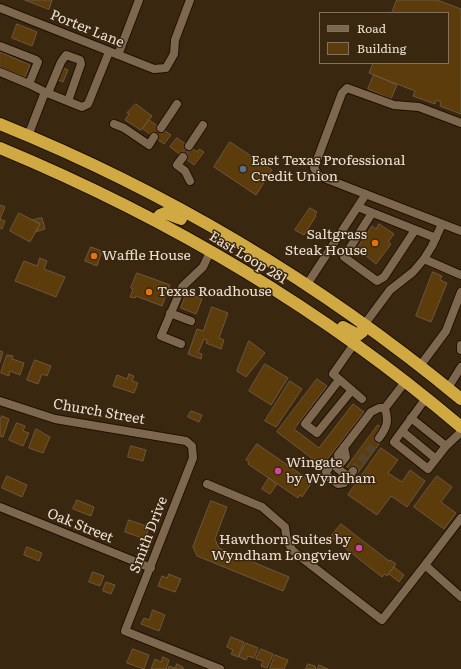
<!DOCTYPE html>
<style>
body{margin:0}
#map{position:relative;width:461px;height:669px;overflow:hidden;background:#3a2710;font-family:Literata,serif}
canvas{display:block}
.legend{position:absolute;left:319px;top:12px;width:130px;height:52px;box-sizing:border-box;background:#3a2710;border:1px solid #82715e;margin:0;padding:5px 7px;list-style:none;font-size:12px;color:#ede0d3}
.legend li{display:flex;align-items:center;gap:8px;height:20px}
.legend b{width:20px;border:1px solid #82715e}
</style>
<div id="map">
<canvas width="461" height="669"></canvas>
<ul class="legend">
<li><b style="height:5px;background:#7d674f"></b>Road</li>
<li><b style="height:11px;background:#5d3c0c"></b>Building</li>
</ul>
</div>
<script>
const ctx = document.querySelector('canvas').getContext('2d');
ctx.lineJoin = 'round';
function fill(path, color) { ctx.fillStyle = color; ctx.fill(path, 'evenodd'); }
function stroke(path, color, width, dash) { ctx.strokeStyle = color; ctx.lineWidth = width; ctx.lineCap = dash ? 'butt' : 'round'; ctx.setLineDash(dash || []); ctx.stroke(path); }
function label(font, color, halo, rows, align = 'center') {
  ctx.font = font + ' Literata,serif'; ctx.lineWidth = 3; ctx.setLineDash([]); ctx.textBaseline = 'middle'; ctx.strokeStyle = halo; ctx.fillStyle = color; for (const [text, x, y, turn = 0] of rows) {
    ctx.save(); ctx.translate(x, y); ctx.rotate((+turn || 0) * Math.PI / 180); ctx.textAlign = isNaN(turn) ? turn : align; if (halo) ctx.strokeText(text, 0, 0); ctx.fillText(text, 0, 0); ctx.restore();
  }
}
const building = new Path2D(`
 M25,0H52L49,9Z
 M397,0H437L461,9V114L440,106L441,102L436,100L435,104L413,96L415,91L369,73L373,63H448V13H392Z
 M17,24L37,32L32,46L12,38Z
 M0,52L30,65L25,77L0,67Z
 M63,68L68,70L63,82L56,79Z
 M374,75L397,85L391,99L368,89Z
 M136,104L152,116L141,130L125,120L129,114L127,113Z
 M149,120L171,135L164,144L143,129Z
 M177,138L197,152L199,149L204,152L194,165L170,147Z
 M230,142L272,170L256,195L214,167Z
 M0,205L5,207L0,219L5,221L2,229L0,228Z
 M310,208L317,212L315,215L316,216L304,235L295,230Z
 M19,213L40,224L30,242L10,231Z
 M42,218L45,229L35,232L40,224L33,220Z
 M379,224L394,234L388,242L391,244L376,264L357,248L372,226L376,229Z
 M91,247L102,251L97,266L85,261Z
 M40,258L47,261L44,269L65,277L56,297L15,281L24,261L37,266Z
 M433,272L442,276L440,280L447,283L431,322L416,316Z
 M137,273L170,285L162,306L136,296L135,298L130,297L133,289L131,288Z
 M187,292L202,299L196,314L181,308Z
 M212,307L228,313L219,338L224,340L221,349L206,343L207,340L204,339L198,353L202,354L201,359L188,354L197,329L203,331Z
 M249,341L265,353L246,377L237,371Z
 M0,351L3,352L0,362Z
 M7,355L13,356L12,359L24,363L20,375L10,371L9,376L1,373Z
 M35,360L51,366L47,376L42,374L38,384L27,380Z
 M265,364L288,378L271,405L249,391Z
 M129,374L134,376L132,381L138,383L134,393L113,386L117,375L127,379Z
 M317,379L327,386L294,429L319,448L353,404L364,412L322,466L277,432Z
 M290,381L302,389L276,427L265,421Z
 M191,411L202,415L199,422L188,417Z
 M2,416L9,419L3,437L0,436V420Z
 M17,423L25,426L23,431L29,433L23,446L9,440Z
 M378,425L383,428L382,440L357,474L347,467Z
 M36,429L50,437L43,453L29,448Z
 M257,444L312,482L302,497L300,495L298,498L248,464L249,462L246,460Z
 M131,446L146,450L143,461L128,457Z
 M381,448L398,460L388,473L402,482L410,470L425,481L407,507L391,496L377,515L348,495Z
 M7,476L27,485L22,497L2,488Z
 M437,476L452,487L441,502L456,513L444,529L414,507Z
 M269,478L277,484L270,494L262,489Z
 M77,500L94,507L91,516L73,509Z
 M211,501L227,507L215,539L219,548L289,577L283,591L197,556L193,547Z
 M129,520L149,527L145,539L125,532Z
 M341,524L389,561L390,560L396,564L387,576L385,574L382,577L331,537Z
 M27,547L42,553L39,561L24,555Z
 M394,567L404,575L399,582L389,574Z
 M93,572L104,576L100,586L89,582Z
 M169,574L181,579L175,592L158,586L162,576L167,578Z
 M106,582L115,585L111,594L103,591Z
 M153,610L165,615L159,631L141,624L144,618L149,620Z
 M231,637L244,642L238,657L231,654L233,650L227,647Z
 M246,643L258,648L254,658L248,656L246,660L239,657Z
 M133,649L149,655L144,669L127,663Z
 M261,649L273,654L267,668L261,666L263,661L256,659Z
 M275,655L288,660L284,669H270Z
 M163,657L169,660L166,669H151L155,659L161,662Z
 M177,664L183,667V669H168L169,666L175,668Z
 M308,664L315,666L316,669H306Z
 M319,665L328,669H318Z`);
const minorTunnel = new Path2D(`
 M183,157L189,146
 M353,471L379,438`);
const minor = new Path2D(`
 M0,8L154,69L166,68L174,54L175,40L190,0
 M0,46L36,60L38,62L29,84L45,92L28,136
 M118,55L139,0
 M0,72L29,84
 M45,92L82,107L88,104L109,52
 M48,93L61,62L66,55L80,60L81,64L68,101
 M461,123L419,107L394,105L347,88L342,93L314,168L319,176L461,231
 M114,124L124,128L149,145L154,137
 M161,128L177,104
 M189,146L203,125
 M183,157L177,165L185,171L190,181
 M358,207L436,238
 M372,213L344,257L377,281L384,277L415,230
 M424,259L461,275
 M306,286L366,194
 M170,313L191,321
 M364,325L390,290L413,272L424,259L432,246L442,224
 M181,344L161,336L182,287L203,267L210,252
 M354,344L333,374L362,399
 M461,345V350
 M420,366L446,331L461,292
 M339,380L305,424L317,433L352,390
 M448,388L461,367
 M426,398L394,442L428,469L446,446
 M0,401L55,419L186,441L192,446L193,458L125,631L220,669
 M385,408L405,382
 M411,418L446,446L461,432
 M402,431L436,459
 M379,438C387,427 389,422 385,408
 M344,447L346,457L337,468L349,477
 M338,455L371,412L379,408H385
 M333,461L326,472L327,476L338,484L344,483L353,471
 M207,484L262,507L285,527L287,541L293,551L382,620L425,565L461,597
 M0,507L151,568
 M425,565L461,518`);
const highway = new Path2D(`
 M0,124C166,191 323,285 461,399
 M0,148C166,217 324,310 461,427
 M156,221L160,215L165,213L181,219
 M343,327L358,335L362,332L364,325`);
const markers = [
 [243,169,4,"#5c6f8a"],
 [375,243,4,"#e8710a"],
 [94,256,4,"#e8710a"],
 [149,292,4,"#e8710a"],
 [278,471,4,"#d1479c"],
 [359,548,4,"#d1479c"]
];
const streetNames = [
 ["Porter Lane",87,29,22],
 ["East Loop 281",248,258,31],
 ["Church Street",99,412,10],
 ["Oak Street",80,526,22],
 ["Smith Drive",149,535,-69]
];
const poiNames = [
 ["East Texas Professional",251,161],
 ["Credit Union",251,177],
 ["Saltgrass",367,235,"right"],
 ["Steak House",367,251,"right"],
 ["Waffle House",102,256],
 ["Texas Roadhouse",157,292],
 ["Wingate",286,463],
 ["by Wyndham",286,479],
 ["Hawthorn Suites by",351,540,"right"],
 ["Wyndham Longview",351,556,"right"]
];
fill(building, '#5d3c0c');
stroke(building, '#6c573f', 1);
stroke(minorTunnel, '#55432d', 8, [8, 4]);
stroke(minor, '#201000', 10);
stroke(highway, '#201000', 14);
stroke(minor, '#7d674f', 8);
stroke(highway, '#d0a942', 12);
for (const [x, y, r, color] of markers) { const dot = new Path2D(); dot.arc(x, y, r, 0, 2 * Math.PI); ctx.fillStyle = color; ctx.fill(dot); stroke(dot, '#3a2710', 1.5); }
label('14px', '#ede0d3', '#3a2710', streetNames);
label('14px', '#ede0d3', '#3a2710', poiNames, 'left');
</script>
